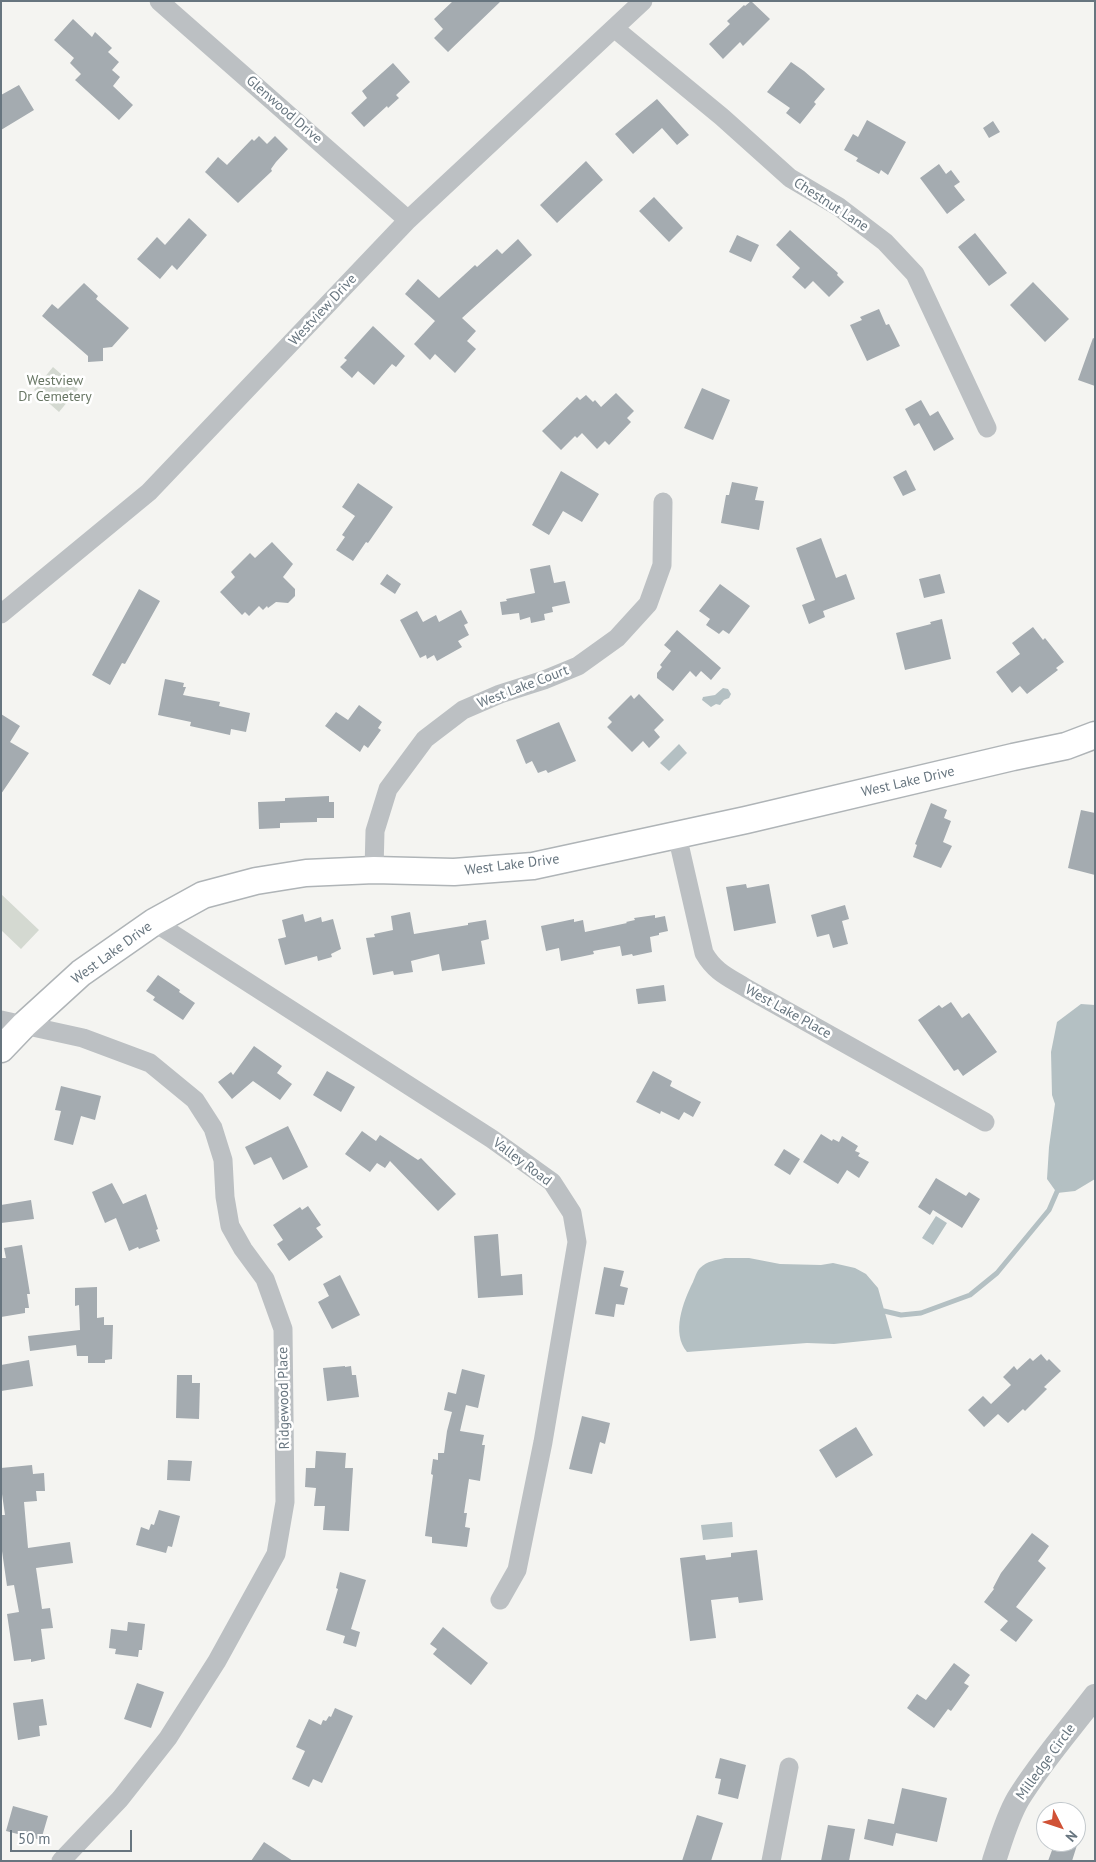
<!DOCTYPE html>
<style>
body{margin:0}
#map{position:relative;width:1096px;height:1862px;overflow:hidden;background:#f4f4f1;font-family:"PT Sans",sans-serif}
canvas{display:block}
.frame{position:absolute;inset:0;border:2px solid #67757f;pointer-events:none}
.north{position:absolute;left:1036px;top:1802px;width:50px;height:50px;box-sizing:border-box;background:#fff;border:1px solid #c2c8cc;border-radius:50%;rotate:131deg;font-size:14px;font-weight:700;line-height:20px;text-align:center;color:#67757f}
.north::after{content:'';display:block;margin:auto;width:18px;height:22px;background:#d05236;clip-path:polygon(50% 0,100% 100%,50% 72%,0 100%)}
.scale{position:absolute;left:10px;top:1830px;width:122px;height:22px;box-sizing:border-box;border:2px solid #67757f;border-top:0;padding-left:6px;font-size:15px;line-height:18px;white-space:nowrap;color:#67757f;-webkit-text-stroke:4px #fff;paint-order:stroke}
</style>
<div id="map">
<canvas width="1096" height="1862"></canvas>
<div class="frame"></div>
<div class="north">N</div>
<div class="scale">50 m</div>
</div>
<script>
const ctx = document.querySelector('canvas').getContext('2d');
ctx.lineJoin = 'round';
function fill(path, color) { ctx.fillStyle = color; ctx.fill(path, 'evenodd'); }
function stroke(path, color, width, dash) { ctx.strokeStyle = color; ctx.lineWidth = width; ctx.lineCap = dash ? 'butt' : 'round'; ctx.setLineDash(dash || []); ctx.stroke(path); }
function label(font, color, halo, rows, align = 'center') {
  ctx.font = font + ' "PT Sans",sans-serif'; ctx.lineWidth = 5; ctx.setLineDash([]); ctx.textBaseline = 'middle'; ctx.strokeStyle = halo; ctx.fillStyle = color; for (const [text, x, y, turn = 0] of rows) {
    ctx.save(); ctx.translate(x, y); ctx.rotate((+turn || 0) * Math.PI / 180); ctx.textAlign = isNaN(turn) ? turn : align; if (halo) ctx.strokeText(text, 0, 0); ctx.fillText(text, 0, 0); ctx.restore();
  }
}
const green = new Path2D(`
 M53,367L78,389L59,412L34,390Z
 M1,894L39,930L21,949L1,930Z`);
const water = new Path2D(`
 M723,688L728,689L731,694L729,698L724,700L720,705L716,704L711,707L702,700L703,697L715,695Z
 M679,744L687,753L669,771L660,763Z
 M1081,1004L1095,1005V1179L1075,1191L1057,1193L1047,1179L1049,1147L1055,1104L1052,1095L1051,1052L1057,1022Z
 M936,1216L947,1223L933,1245L922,1238Z
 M725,1258H749L780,1264L821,1265L833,1263L855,1268L866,1274L878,1288L892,1338L834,1344L807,1343L687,1352C671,1333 683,1302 693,1282C695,1277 697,1271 700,1268C707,1261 716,1260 725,1258Z
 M732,1522L733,1537L703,1540L701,1525Z`);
const stream = new Path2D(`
 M884,1311L901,1315L921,1313L970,1295L997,1273L1049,1210L1059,1187`);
const building = new Path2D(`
 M453,1H501L448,52L434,38L443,29L434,19Z
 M751,1L770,19L743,46L740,42L723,59L709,44L730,24L727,21L744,5L745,6Z
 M73,19L92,37L95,32L112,48L108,52L119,62L112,70L120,77L113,86L133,105L119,120L75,80L81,74L70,63L74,58L54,40Z
 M791,62L804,71L825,89L814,102L816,104L800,124L786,113L790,108L767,92Z
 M393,63L410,82L396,95L399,98L388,108L387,106L364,127L351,113L367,98L362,91Z
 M19,85L34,110L1,130V95Z
 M657,99L689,135L677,145L662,128L633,154L615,134Z
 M867,120L906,142L888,175L881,170L879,174L856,161L858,158L844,150L853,134L858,137Z
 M993,121L1000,132L989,138L983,128Z
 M259,136L267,144L275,136L288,149L276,162L271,169L272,171L238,203L205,172L218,157L227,165L252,139L254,141Z
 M586,161L603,180L557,223L540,205Z
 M939,164L946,174L951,170L960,182L954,186L965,200L947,214L920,178Z
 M654,197L683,228L669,242L639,211Z
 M189,218L207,235L177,270L172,265L160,279L137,259L157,237L165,245Z
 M790,230L838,273L837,275L844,282L829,297L813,281L805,289L792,277L800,268L776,245Z
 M975,233L1007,273L989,286L958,247Z
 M737,235L759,245L751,262L729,252Z
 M518,239L532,255L462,318L476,331L467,341L476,349L455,373L435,354L430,360L414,344L435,321L405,294L418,279L439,298L475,265L477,267L497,249L502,254Z
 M1033,282L1069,319L1045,342L1010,305Z
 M84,283L98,296L96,299L129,328L112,347L103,348V361L88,362V356L42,316L52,304L58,309Z
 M879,309L886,325L889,324L900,346L867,361L850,325L862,320L860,317Z
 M373,326L405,356L396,367L392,364L374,385L358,371L352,378L340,367L347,360L344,358Z
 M1093,338L1095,339V386L1078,380Z
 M702,388L730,400L713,440L684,428Z
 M616,393L634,411L627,418L631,422L609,445L605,441L597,449L582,433L577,438L575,436L561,450L542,431L577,397L580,400L586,395L593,402L595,400L601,407Z
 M921,400L930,416L938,411L954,439L934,451L919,423L914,426L905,409Z
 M906,470L916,490L903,496L893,477Z
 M561,471L599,494L582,522L563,511L549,535L532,525Z
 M732,482L758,487L755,500L764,501L759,530L721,523L726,495H729Z
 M358,483L393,507L368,543L366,542L353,561L336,550L345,537L342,535L355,516L342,507Z
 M821,538L836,578L846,574L855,599L823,611L825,617L809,624L802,605L815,600L796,548Z
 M272,542L293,564L283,577L295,589V596L288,603L276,602L268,608L267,606L263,610L259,606L249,616L245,612L242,615L220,592L235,577L231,572L250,553L255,558Z
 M550,565L554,583L565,581L570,603L552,607L553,612L544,614L545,620L531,623L530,617L520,620L519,613L502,615L500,602L507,601L506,599L535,593L530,569Z
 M387,574L401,584L395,594L380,584Z
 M940,574L945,593L924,598L919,579Z
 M720,584L750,606L729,634L723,630L719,634L706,625L710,619L699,611Z
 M139,589L160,601L125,664L122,663L110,685L92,675Z
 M461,610L468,623L464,625L469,635L458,641L462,647L437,661L434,655L427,659L426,655L420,658L400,620L417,611L423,622L436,615L439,622Z
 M942,619L951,659L905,670L896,633L931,624L930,622Z
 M1033,627L1043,640L1045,638L1064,662L1056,668L1058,670L1027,694L1020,686L1012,693L996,672L1020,654L1012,643Z
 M677,630L721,668L711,680L701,671L696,677L690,671L673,691L657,678V673L662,667L660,665L671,651L664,645Z
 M165,679L184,683L183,687H186L183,695L220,702L219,706L250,713L246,732L231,729L230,735L190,726L191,722L158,715Z
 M639,694L664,720L654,730L660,737L649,748L643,741L632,752L607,727L612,722L608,718L631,695L634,699Z
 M359,705L382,722L378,728L381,730L368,748L364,745L360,752L325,726L336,712L348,720Z
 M1,714L20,726L10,742L29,753L1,794Z
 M559,722L576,761L548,773L546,770L538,773L532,761L526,764L516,740Z
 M329,796V802H334V818H317V822L280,823V828L259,829L258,802L285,801V798Z
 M931,803L947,810L944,818L951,821L943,842L952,846L941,868L913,857L917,845L915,844Z
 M1081,810L1095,813V875L1068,868Z
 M746,884L747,888L769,884L776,923L734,931L726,887Z
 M845,905L849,919L842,921L848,944L833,948L829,934L817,937L811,915Z
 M410,912L414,934L468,925V923L486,920L489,939L481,941L485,964L442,971L439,954L411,961L413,972L394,975L393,971L373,975L366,938L375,937L374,934L393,930L391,916Z
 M303,914L305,922L321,917L322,922L333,919L341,949L331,954L332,957L318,961L317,956L285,965L278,939L286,937L282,920Z
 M655,915V918L665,916L668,931L659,933V935L650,937L652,952L633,956L632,954L622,956L620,946L593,951L594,954L561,961L559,948L546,951L541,926L574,919V922L583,920L585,932L627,923L626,922L635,920L634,918Z
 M158,975L180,990L179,992L195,1003L183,1020L153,1000L155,997L146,991Z
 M664,985L666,1001L638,1004L636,989Z
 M951,1002L962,1018L969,1013L997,1052L963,1076L958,1069L954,1071L918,1020L939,1005L942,1008Z
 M254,1046L282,1066L277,1073L292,1084L280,1100L253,1081L232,1099L218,1082L231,1072L233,1075Z
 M327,1071L355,1087L341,1112L313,1095Z
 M653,1071L672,1081L670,1086L701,1102L693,1117L684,1112L679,1120L661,1111L660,1114L636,1102Z
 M61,1086L101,1096L95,1120L81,1116L73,1145L54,1140L61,1111L55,1110Z
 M288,1126L308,1167L283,1180L271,1157L254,1165L245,1147Z
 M362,1131L376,1141L380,1135L418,1160L421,1158L456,1194L438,1211L390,1161L385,1168L377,1163L370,1172L345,1154Z
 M821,1134L832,1141L833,1139L839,1142L842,1136L858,1146L855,1151L860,1153L858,1156L869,1162L859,1178L847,1170L838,1184L803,1162Z
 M784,1149L800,1159L790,1175L774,1165Z
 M936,1178L966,1196L969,1192L980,1199L962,1228L933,1210L930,1215L918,1207Z
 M112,1183L123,1204L146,1194L158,1229L156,1230L160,1241L139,1249L138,1247L129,1251L116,1218L105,1223L92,1192Z
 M31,1200L34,1219L1,1223V1205Z
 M308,1206L321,1225L316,1228L323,1237L289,1261L277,1244L283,1240L273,1225L300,1207L302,1210Z
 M498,1234L501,1276L522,1274L523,1295L478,1298L474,1236Z
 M22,1245L30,1294H27L29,1308H25V1313L1,1317V1258H6L4,1248Z
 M604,1267L624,1271L620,1286L628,1288L624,1305L616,1304L614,1317L595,1314Z
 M340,1275L360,1315L332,1329L318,1302L329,1296L323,1284Z
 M97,1287V1318L104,1317V1325H113L112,1359L105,1360V1363H88V1356H77L76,1345L30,1351L28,1336L80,1330L79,1305L75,1306V1288Z
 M1041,1354L1047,1361L1049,1359L1061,1371L1044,1387L1047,1389L1025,1411L1023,1409L1008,1423L998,1414L984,1427L968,1410L983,1396L991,1404L1011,1385L1003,1377L1014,1366L1017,1370L1030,1358L1033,1361Z
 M29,1360L33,1386L1,1391V1365Z
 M345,1366V1367L351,1366L352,1375H356L359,1397L327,1401L323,1368Z
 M462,1369L485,1375L478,1408L466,1405L460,1431L484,1435L482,1445H485L480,1481L469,1479L464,1513H467L465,1527L470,1528L467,1547L432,1543V1537L425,1536L433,1475L431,1474L433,1459L438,1460V1453H444L447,1431L452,1412L444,1410L448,1392L456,1394Z
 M177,1375H192V1383H200L199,1419L176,1418Z
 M582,1416L610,1423L605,1444L600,1442L592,1474L569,1469Z
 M856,1427L873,1455L836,1478L819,1450Z
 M316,1451L346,1453L345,1468H353L349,1531L323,1530L325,1506H314L316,1488L305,1487L306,1468H315Z
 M168,1460L192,1461L190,1481L167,1480Z
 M32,1465L33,1474L44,1473L45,1491H36L37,1501L24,1502L28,1548L70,1542L73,1563L36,1568L42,1609L50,1608L53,1628L41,1629L45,1659L31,1662V1659L14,1661L7,1614L19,1612L14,1585L7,1586L1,1544V1515H5L1,1487V1468Z
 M159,1510L180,1516L172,1547L168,1546L166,1553L136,1545L141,1527L149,1530L151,1524L154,1525Z
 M1032,1533L1049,1546L1038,1561L1046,1568L1016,1607L1033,1620L1016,1642L1000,1630L1008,1621L984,1602L994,1589L993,1588L1001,1573Z
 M757,1550L763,1600L739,1603L738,1597L711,1600L716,1638L690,1641L680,1558L705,1555L706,1560L731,1557V1553Z
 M340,1572L366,1580L351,1629L360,1632L356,1647L343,1643L345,1636L326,1630L338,1589L336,1588Z
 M128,1622L145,1624L142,1650H139L138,1657L115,1654L116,1649L109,1648L111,1629L127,1631Z
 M443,1627L488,1663L471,1685L433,1654L437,1649L430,1644Z
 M954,1663L970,1675L964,1683L969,1686L951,1711L948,1709L934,1728L907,1708L917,1694L926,1700Z
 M137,1683L164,1692L151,1728L124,1719Z
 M43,1699L47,1725L39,1726L40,1736L18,1740L13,1703Z
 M335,1708L353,1716L322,1783L313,1779L309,1787L292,1779L305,1751L296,1747L309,1719L321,1725L323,1720L326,1721L329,1716L331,1717Z
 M720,1758L746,1765L738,1799L718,1794L721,1779L715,1778Z
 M902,1788L947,1798L937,1842L896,1833L893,1846L864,1839L868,1819L894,1824Z
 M13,1806L48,1816L41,1840L6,1831Z
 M697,1815L723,1823L711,1861H682Z
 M828,1825L855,1829L849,1861H821Z
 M264,1842L293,1861H251Z
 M1055,1842H1078L1072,1861H1048Z`);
const minor = new Path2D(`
 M159,1L408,220
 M614,28L722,117L790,178L839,207L885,242L915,274L987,428
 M1,614L149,492L408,220L643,1
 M677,835L704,953C715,972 728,977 746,988L985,1122
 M374,870L375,831L388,789L425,739L463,710L500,694L544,680L578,666L617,638L648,604L662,565L663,502
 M154,922L492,1139L552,1182L572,1213L577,1242L543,1442L517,1570L500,1600
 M1,1020L83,1038L150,1063L195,1100L213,1128L223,1160L225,1197L230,1226L243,1249L265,1279L283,1329L285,1502L276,1554L217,1661L168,1738L120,1799L61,1861
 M771,1861L789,1767`);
const tertiary = new Path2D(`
 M994,1861C1001,1840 1007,1818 1018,1799C1040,1763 1069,1730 1095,1696`);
const secondary = new Path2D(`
 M1,1049L24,1025L81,973L154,922L203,895L256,881L306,873L374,870L454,872L533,866L746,820L1013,757L1066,746L1095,735`);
const streetNames = [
 ["Glenwood Drive",284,110,41],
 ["Chestnut Lane",831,205,33],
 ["Westview Drive",323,310,-47],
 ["West Lake Court",523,687,-21],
 ["West Lake Drive",908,782,-13],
 ["West Lake Drive",512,865,-7],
 ["West Lake Drive",112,953,-36],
 ["West Lake Place",788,1012,29],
 ["Valley Road",522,1162,37],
 ["Ridgewood Place",284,1398,-91],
 ["Milledge Circle",1046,1762,-54]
];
const parkNames = [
 ["Westview",55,381],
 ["Dr Cemetery",55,397]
];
fill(green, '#d4d9d1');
fill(water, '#b4c0c3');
stroke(stream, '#b4c0c3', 5);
fill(building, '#a4abb0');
stroke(secondary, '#afb4b7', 29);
stroke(minor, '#bcc0c3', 19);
stroke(tertiary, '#bcc0c3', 24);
stroke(secondary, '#fff', 26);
label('14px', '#67757f', '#fff', streetNames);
label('14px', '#697765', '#fff', parkNames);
</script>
